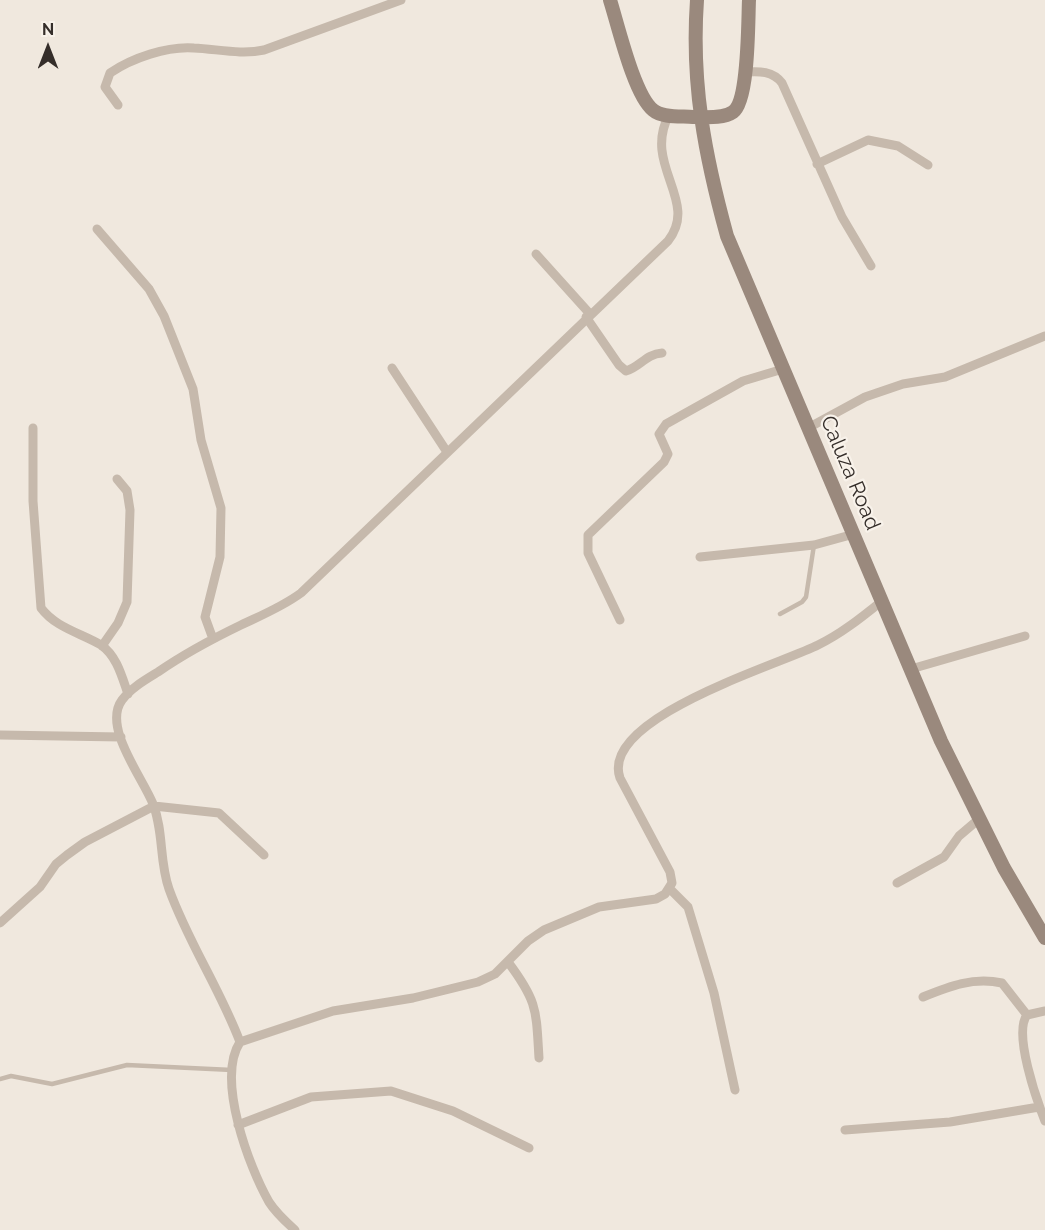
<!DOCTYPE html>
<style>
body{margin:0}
#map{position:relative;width:1045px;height:1230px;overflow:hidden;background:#f0e8de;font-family:Raleway,sans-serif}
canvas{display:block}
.north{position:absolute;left:18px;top:18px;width:60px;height:60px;-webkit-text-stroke:4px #f8f2ea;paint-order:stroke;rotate:0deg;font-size:16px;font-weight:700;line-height:24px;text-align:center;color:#352e2a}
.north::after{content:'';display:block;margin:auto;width:21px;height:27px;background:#352e2a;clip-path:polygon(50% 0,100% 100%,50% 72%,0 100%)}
</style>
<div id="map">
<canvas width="1045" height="1230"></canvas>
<div class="north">N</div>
</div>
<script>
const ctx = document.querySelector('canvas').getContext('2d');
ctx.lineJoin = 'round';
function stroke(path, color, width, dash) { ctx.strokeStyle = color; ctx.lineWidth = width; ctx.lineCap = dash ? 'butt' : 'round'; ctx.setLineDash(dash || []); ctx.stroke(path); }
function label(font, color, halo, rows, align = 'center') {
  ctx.font = font + ' Raleway,sans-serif'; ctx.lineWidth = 4.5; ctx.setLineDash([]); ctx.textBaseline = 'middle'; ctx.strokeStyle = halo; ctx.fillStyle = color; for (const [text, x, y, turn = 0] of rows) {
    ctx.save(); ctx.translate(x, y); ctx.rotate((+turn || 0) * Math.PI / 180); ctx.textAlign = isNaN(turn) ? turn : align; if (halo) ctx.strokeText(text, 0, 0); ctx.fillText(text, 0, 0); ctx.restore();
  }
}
const lane = new Path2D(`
 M780,614L802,602L806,597L814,545
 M0,1079L11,1076L52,1084L127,1065L232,1070`);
const street = new Path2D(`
 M746,72C759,71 773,71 782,83L842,217L871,266
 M118,105L105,87L110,73C132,58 167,46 194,48C217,49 241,55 264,50L401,0
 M817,164L868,140L898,146L928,165
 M97,229L149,289L164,316L193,389L201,440L221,508L220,557L205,617L213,639
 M536,254L590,314
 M586,317L619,365L626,371C640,367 646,354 662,353
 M392,368L447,452
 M33,428V501L41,608C56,628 81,633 101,645C117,656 122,677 128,694
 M808,428L865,397L903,384L945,377L1045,336
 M700,557L814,545L854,534
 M620,620L588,553V535L664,462L668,454L659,434L666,424L743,381L783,369
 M102,646L118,623L127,602L130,510L127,491L117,479
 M911,669L1025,636
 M0,735L121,737
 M897,883L944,857L959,836L979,819
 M670,889L688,907L714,993L735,1090
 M0,923L40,887L56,864L67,855L85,842L154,806L219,813L264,855
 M508,962C538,1002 536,1010 539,1058
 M923,997C950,986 973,977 1002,983L1027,1015
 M1045,1011L1027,1015C1013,1033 1037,1101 1045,1121
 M240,1042C220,989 188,942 169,889C159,861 164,832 153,804C143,778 102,727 122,700C131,688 145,680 158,672C184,654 212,639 241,625C262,615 282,607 301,593L668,241C700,201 642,165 669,115
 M238,1125L311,1097L391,1091L453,1111L529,1148
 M845,1130L950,1122L1039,1107
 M295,1230C286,1222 276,1213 269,1202C249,1167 216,1079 240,1042L333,1011L413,998L478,982L495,974L528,941L544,930L599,907L656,899L665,894L672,883L670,872L620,778C599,718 778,665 818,645C841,634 862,617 882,601`);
const secondary = new Path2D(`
 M610,0C618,25 634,95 653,110C662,118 681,116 693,117C705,117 723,119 733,112C749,101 748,20 749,0
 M697,0C691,84 705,156 727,236L941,741L1004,868L1045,938`);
const streetNames = [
 ["Caluza Road",850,473,67]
];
stroke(lane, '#c6b9ac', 4.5);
stroke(street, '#c6b9ac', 9);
stroke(secondary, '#9a897d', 14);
label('21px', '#352e2a', '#f8f2ea', streetNames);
</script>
